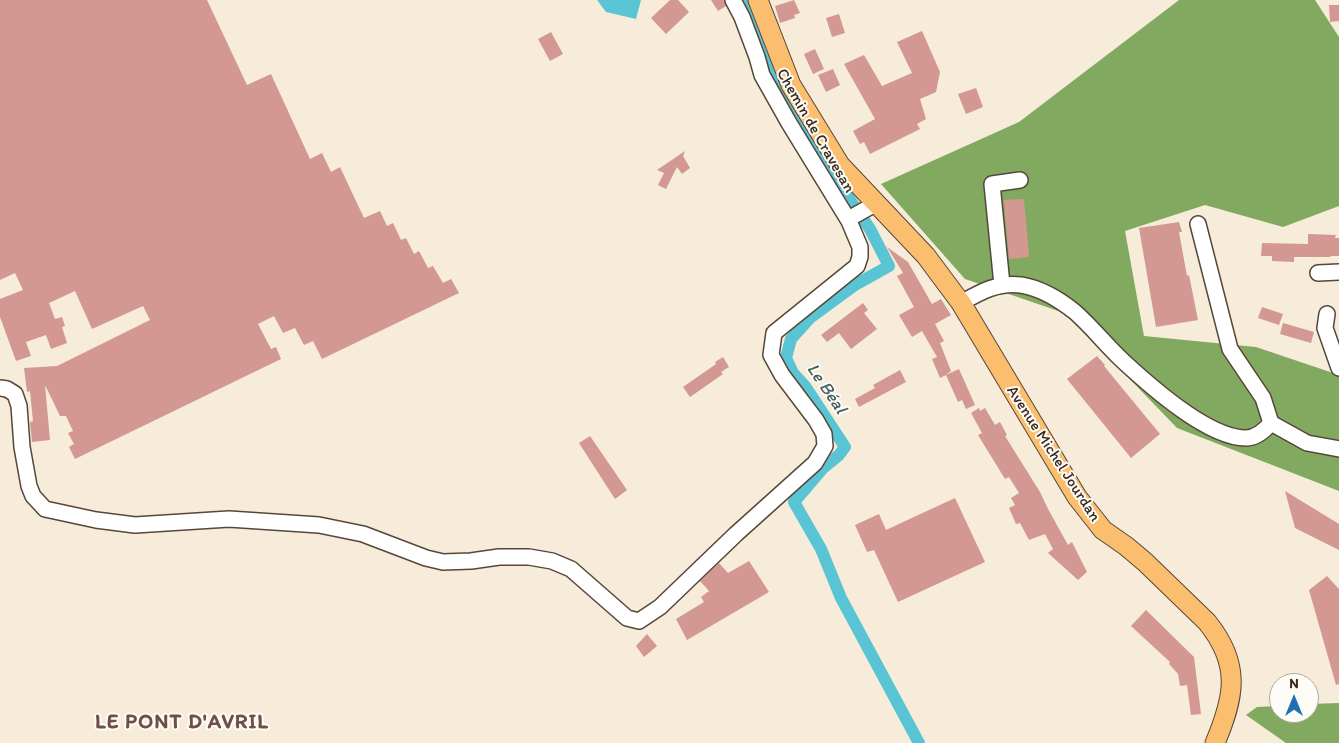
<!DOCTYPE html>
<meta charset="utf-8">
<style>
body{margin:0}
#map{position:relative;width:1339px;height:743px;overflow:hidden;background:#f6ecd9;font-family:Itim,sans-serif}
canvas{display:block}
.north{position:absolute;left:1269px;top:673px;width:50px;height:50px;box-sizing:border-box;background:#fdfcf7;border:1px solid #afa8a0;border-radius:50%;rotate:0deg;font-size:14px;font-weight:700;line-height:20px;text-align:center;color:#3b2a1e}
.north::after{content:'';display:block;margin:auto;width:18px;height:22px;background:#1f6fb2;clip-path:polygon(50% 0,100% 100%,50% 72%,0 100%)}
</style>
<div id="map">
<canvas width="1339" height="743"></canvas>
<div class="north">N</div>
</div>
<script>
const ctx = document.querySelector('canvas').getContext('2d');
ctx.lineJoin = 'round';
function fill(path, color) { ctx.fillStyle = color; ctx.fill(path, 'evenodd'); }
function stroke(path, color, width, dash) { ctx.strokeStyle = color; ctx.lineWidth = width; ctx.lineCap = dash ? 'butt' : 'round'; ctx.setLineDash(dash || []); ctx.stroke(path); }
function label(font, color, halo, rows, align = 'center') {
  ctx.font = font + ' Itim,sans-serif'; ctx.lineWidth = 4; ctx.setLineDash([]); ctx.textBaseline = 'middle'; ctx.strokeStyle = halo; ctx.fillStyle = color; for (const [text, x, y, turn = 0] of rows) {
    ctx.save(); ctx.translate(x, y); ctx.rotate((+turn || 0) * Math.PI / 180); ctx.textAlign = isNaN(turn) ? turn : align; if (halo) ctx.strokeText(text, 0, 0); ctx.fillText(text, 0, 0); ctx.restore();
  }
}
const forest = new Path2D(`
 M1179,0H1315L1339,37V206L1283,227L1205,205L1125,231L1144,336L1256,347L1339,375V491L1177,428L1067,314L965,279L881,184L1019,122Z
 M1339,703V743H1286L1246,715L1257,707L1279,706V713H1309V704Z`);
const water = new Path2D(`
 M597,0H641L636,19L606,12Z`);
const canal = new Path2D(`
 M743,0L749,10L774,82L810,142L870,229L889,266L855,285L810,318L791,339L786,358L793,373L805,386L845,447L839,455L823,468L794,502L821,549L841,598L919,743`);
const building = new Path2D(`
 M0,0H207L247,85L271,74L310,159L322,153L331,172L340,167L364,218L380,211L387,226L393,223L401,240L406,238L414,254L419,251L428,268L433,266L443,283L451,279L459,293L322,359L313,341L304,345L295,328L283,333L274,316L258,324L271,349L276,347L281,359L75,459L69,447L74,444L68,433L73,431L66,416H60L45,385L50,440L32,442L30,422L33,421L30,391L27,392L24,368L57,366L150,320L143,306L92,329L75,291L49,303L55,319L62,317L65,326L62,327L67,343L51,349L46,335L26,342L31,356L16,361L0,317V299L23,290L15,273L0,280Z
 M670,0H678L689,12L666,34L651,18Z
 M711,0H724L726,6L718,11Z
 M794,0L800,13L794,15L795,18L780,23L775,6Z
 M1329,5H1339V21L1330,22Z
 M839,14L845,33L832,37L826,18Z
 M922,31L940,72L936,92L920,99L926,119L917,124L920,129L870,154L864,142L860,144L853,131L875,119L844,64L864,55L882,86L912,73L897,42Z
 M551,32L563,54L550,61L538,39Z
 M815,49L824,69L813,74L804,54Z
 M833,69L840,85L826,92L818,75Z
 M976,88L983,107L966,114L958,94Z
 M685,151L683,156L690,168L682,174L677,167L666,189L658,185L664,173L657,170Z
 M1024,199L1029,257L1009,259L1004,200Z
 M1179,222L1182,232H1179L1187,276L1189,275L1198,320L1156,327L1139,228Z
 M1308,234L1336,235L1335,238H1339V256H1331L1330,257H1294V262L1272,261V256H1261L1262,243L1308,244Z
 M887,247L908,262L932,304L941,299L951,315L935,324L944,341L940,343L951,371L946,375L959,369L975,405L966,409L962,400L958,402L946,375L940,378L932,359L937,357L922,331L912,337L899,315L914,307L897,276L903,273Z
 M863,303L868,310L864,313L877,329L851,349L839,333L827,342L821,335Z
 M1262,307L1283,314L1279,325L1258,318Z
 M1283,323L1314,332L1311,343L1280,334Z
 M1097,356L1105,365L1104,366L1160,434L1131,458L1067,379Z
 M723,357L729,367L721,372L723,374L690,397L683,387L716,364L715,362Z
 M900,370L906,382L859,407L855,399L875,388L873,385Z
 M979,408L980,411L985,408L995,425L1000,422L1007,435L1005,436L1040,492L1048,509L1068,545L1072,542L1087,572L1078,580L1048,553L1053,549L1045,534L1029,540L1020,523L1016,524L1009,508L1015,505L1011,498L1019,493L1009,477L1005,479L978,435L982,433L971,413Z
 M590,436L627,490L615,499L579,443Z
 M1285,491L1339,524V550L1295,528Z
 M955,498L985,562L898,602L874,550L867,552L855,525L879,514L886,530Z
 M749,561L769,592L687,640L676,619L704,602L701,597L709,591L700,581L719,563L728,573Z
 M1327,576L1339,589V684L1336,685L1309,590Z
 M1146,610L1194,657L1201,714L1191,715L1187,685L1180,686L1178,674L1169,664L1170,662L1131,626Z
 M647,634L657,646L644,657L636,646Z`);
const minor = new Path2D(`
 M849,221L852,217L875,204
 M1318,273L1339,272
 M1002,285L992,184L1020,180
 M961,303C980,292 998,282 1021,285C1040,288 1060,300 1075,312C1092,327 1106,345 1123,361C1150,386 1208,438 1246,438C1256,438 1265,430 1271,423L1263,398L1230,349L1198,224
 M1327,314L1325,328L1339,368
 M0,388L7,389L15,394L19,406L22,447L29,486L33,496L45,509L96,520L135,525L229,519L319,525L363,534L426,558L443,562L471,561L499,557H529L552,561L571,569L627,618L639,621L660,607L736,534L815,463L825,446L824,434L816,420L782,375L771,355L774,333L857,266L860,257V247L849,221L789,123L762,75L757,57L742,17L733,0
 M1271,423L1307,443L1339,449`);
const major = new Path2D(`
 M758,0L791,85L840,165L926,256L961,303L1077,497L1103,530L1126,546L1145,562L1207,622C1241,664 1235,696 1215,743`);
const streetNames = [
 ["Chemin de Cravesan",815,131,60],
 ["Avenue Michel Jourdan",1053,454,57]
];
const waterNames = [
 ["Le Béal",826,389,56]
];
const districtNames = [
 ["LE PONT D'AVRIL",182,723]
];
fill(forest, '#81aa60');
fill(water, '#59c5d4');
stroke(canal, '#59c5d4', 12);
fill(building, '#d29891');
stroke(minor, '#57473a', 18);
stroke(major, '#57473a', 21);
stroke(minor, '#fff', 15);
stroke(major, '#fbbd6e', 19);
label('16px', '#3b2a1e', '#fdfcf7', streetNames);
label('italic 18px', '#46605e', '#fdfcf7', waterNames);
ctx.letterSpacing = '1px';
label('bold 21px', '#705046', '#fdfcf7', districtNames);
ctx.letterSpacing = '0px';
</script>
